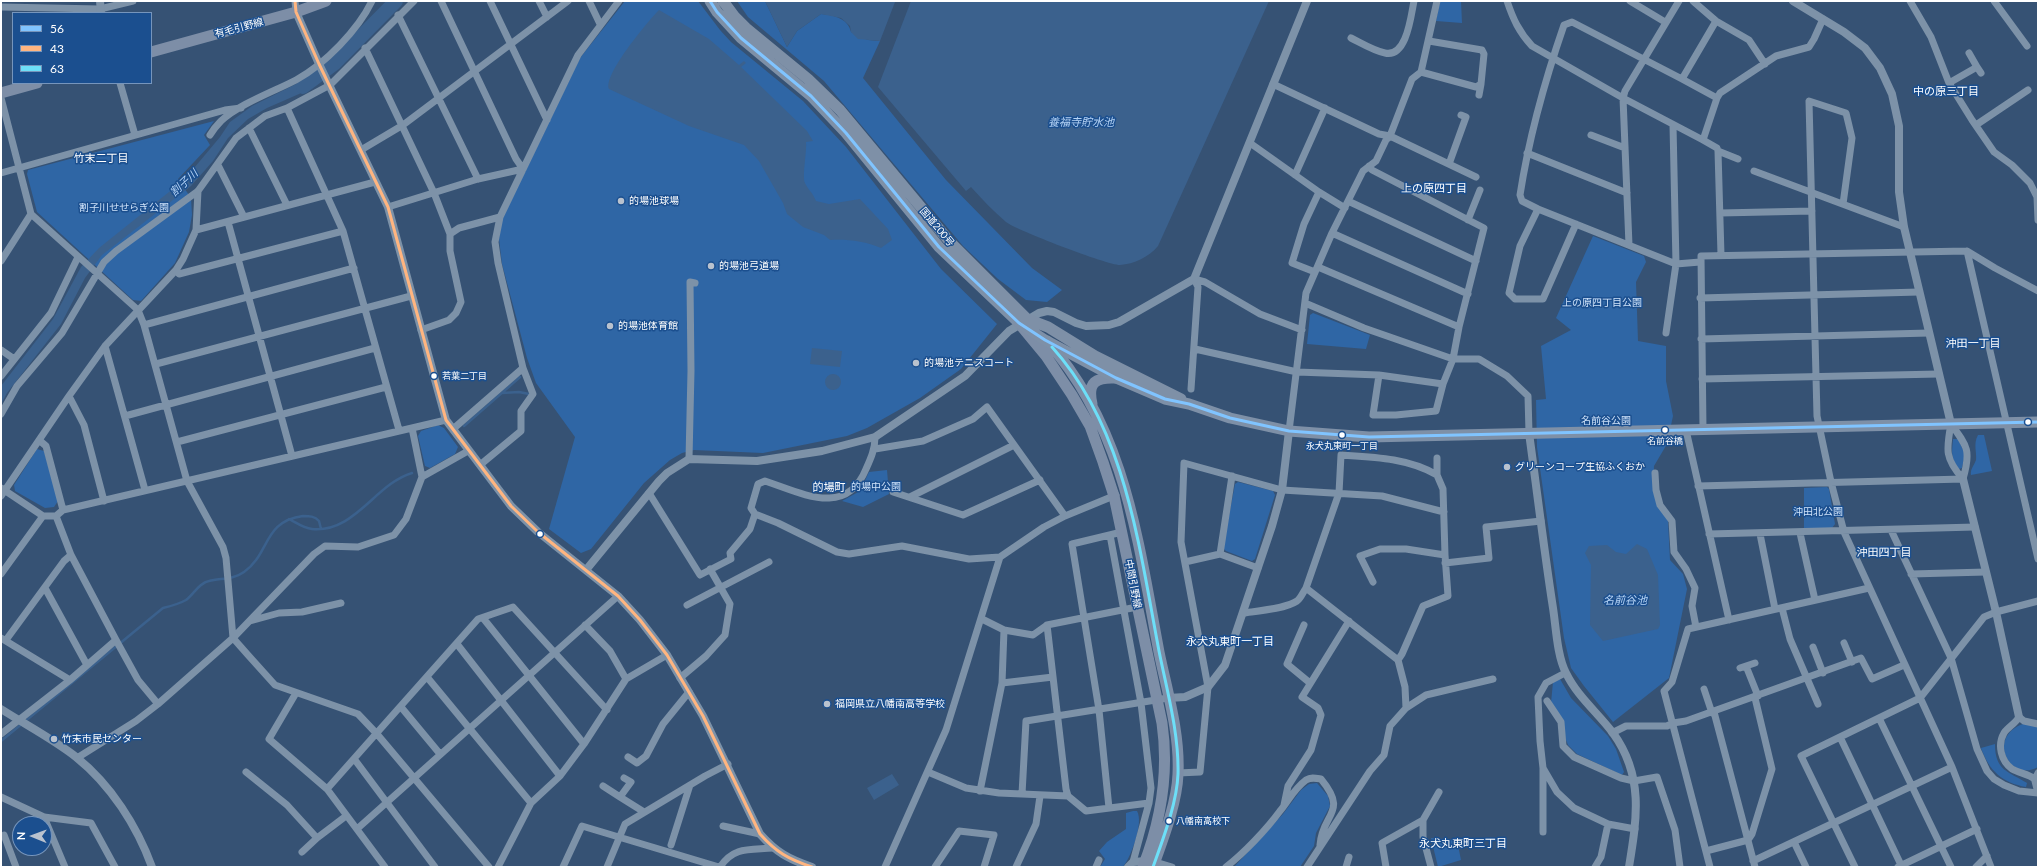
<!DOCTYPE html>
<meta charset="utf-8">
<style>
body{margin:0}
#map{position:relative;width:2039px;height:868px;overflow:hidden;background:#365274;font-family:Lato,sans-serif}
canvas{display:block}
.frame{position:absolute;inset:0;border:2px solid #fff;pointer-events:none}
.legend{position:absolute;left:12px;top:12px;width:140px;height:72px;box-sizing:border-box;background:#1b4f8f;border:1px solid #7695bc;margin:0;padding:5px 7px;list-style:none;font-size:12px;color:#fff}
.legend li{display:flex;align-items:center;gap:8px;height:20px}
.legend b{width:20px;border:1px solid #7695bc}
.north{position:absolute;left:12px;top:816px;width:40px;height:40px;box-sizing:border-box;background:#1b4f8f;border:1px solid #7695bc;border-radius:50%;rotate:271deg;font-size:11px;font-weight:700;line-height:16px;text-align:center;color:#fff}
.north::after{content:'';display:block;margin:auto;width:14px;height:18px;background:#b9c2ce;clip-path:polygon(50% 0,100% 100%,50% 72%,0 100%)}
</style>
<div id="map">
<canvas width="2039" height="868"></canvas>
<div class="frame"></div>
<ul class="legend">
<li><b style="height:5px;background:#80c4ff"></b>56</li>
<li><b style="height:5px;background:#ffb580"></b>43</li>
<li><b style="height:5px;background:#6ddff8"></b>63</li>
</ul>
<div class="north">N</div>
</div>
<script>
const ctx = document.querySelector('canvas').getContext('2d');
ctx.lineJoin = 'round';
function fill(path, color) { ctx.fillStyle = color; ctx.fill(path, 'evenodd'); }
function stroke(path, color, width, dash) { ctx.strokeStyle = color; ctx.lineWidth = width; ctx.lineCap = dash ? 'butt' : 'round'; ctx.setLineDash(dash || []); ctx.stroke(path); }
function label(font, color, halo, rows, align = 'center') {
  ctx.font = font + ' Lato,"Noto Sans JP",sans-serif'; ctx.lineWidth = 3; ctx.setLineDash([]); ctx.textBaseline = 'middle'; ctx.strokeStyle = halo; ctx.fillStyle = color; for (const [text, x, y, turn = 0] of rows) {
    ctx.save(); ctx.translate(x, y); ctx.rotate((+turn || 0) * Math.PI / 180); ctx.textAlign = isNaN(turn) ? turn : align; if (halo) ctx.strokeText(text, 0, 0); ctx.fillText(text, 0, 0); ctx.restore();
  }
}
const green = new Path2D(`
 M625,1H698L720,30L731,42L803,101L846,147L941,269L997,324L961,369L920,398L867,428L847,436L763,453L694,450L682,453L670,460L644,483L591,549L581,553L549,529L575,437L536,383L527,358L502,264L499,239L502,219L580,58Z
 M737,1H765L787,47L797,31L821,14C833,15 848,18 851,32L868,40L880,41L863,78L946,180L1032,268L1062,290L1047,302L1026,300L998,279L963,246L824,81L748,17Z
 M1440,1H1461L1462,23L1436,21Z
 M214,121L204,135L210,145L178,179L191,198L192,215L189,232L175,263L141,301L133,300L37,212L27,174L28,170Z
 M1593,236L1644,256L1646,262L1636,282L1638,341L1666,346V381L1673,416L1667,444L1654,466L1653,490L1668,521L1670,560L1683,574L1687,589L1669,678L1613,722L1584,686L1571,668L1564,638L1537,447L1536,400L1546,399L1541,346L1571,330L1556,318Z
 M1313,313L1370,335L1366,349L1307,344L1310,315Z
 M438,425L444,428L458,447L455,454L430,468L425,466L418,436L421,431Z
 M1978,435H1984L1992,471L1971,475C1970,469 1974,466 1976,460C1977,452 1973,444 1978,435Z
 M1953,439H1958L1965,454L1962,468L1959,469C1950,459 1952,451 1953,439Z
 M37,449L44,451L58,501L54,507L45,508L15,491L14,485Z
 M887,470L889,494L863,507L842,501L860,491L869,472Z
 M1238,482L1273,491L1275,495L1255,559L1252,561L1226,551L1223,548L1235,484Z
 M1827,487L1829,489L1835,524L1832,528L1804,529V488Z
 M1560,679L1571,698L1608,736L1616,749L1624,772L1622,775L1577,754L1568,745L1551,703L1553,682Z
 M2023,724H2030L2038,727V767C2010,783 1986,737 2023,724Z
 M1995,744C1995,771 2008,771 2027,783L2026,787C2003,783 1989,771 1981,748Z
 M1317,783L1328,796L1330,806L1316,833L1314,846L1300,867H1234L1283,814L1301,790L1309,784Z
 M1133,811H1137C1144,823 1131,857 1123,867H1100L1105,859L1099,851L1107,842L1126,829V813Z
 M1431,838L1457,840L1461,860L1438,867Z`);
const water = new Path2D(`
 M765,1H894L895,2L880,41L858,39L851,32L850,26L841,18L821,14L797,31L787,47Z
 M911,1H1269L1158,246C1149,257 1134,264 1120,265C1107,265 1016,230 1006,222C993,211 982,199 971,187L966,191L878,87Z
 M659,10L709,39L739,65L744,61L746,63L741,67L807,131L813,141L806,142C807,152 802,176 805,183C808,190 812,191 816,201L829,204L860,199L888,229L892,240L881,248C865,241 847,239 830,240L824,235L803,227L787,214L783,203L759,161L744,145L689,126L609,89C603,75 648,21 659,10Z
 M316,71L320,81L299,94L267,108L248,119L228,138L213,161L191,186L102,255L85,278L61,324L7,393L1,404V386L53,319L81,267L99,248L184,180L220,137L230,122L252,106L300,82Z
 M812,348L842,351L840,367L810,364Z
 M825 382a8 8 0 1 1 16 0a8 8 0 1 1-16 0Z
 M1637,544L1647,549L1658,575L1660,625L1658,629L1603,641L1590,625L1591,565L1585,553L1589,546L1607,545L1616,552L1626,554Z
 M892,774L899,785L874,800L867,788Z`);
const stream = new Path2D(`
 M502,393L519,392L529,394
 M464,426L520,377
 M289,519C297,523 303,528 312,529C355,533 375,484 412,473
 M1,741L163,608C171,606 179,604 186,600C194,594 199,583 209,581C220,578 233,580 244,572C270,554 263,521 303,516C309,516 315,516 319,521L321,529`);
const river = new Path2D(`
 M303,87L334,64L396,1`);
const minor = new Path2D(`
 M295,1L296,12
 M490,1L547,120
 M539,1L547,17
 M589,1L600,24
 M1507,1C1513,19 1519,32 1532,46L1623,98L1703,140L1717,98L1720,93L1776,56L1809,47L1814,39L1823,19
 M1630,1L1665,22
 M1693,1L1716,21L1749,40L1765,64
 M1910,1L1931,37L1949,83L1972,120L1994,152L2012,165L2030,183L2037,197L2038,220
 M1994,1L2027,46
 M1,7L100,9L133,1
 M398,15L478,179
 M1351,38C1361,43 1374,51 1385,53C1407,58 1411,15 1414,1
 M365,48L434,193L450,234
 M1969,53L1977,67
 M1421,72L1476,87L1481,84L1484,54L1482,50L1429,41
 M1682,79L1717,98
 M120,83L135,135
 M1949,83L1977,67L1981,73
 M1273,84L1379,134L1390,136L1476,177
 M1479,95L1481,84
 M1,98L31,214L138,310L144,325L187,481L223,547L226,558L233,638L248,655L275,685L358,714L377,734L489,867
 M287,108L343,231L399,430
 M1976,125L2028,90
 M249,128L287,205
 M210,135C213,130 217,125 221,121C239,104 275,91 296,80C325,64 358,30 372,1
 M1591,135L1625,148
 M1703,140L1717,148L1718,151L1738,159
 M1250,143L1319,192L1304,224L1292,263L1315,272
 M361,150L403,125L568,1
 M1718,151L1721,255
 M1527,153L1627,193
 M1449,164L1466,117L1461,115
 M218,165L244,217
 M1754,171L1904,227
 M1,173L225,110L241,108
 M1295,175L1325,108
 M1319,192L1345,208
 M1348,201L1476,261
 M1843,204L1852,138L1846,113L1809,101L1817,416L1831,482L1844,532L1952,767L1991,867
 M388,207L478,179L523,169L516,159L441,1
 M1538,209L1520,246L1509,293L1515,299H1543L1576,224
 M1720,213L1812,211
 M1468,220L1480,190
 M228,222L292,456
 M196,230L375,182
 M1332,233L1468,294
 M1629,245L1623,98L1625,91L1679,1
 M1967,251L2038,559
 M1,261L31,214
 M1700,262L1676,264L1538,209L1522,201L1520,195C1529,137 1545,80 1564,25L1572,22L1682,79L1716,21
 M1318,267L1459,327
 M176,270L179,274L343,231
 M1194,279L1205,282L1260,314L1302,330
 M1700,298L1919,292
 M1305,303L1364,328L1453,359H1479L1507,376L1528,396L1529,433
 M144,325L354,268
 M421,330L449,320L456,313L461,302L450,251V234L459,228L500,217
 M1666,333L1676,264L1673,125
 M1701,339L1929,333
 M105,346L145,490
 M1195,349L1297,372L1379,375L1443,384L1453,359L1459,327L1484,228L1372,170L1369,166
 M1,350L14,359
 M156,364L411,296
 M1379,375L1373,415H1396L1436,411L1443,384
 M1,376L51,313L78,257
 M1702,379L1939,374
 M1191,389L1198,287L1194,279
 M69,396L84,425L104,501
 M1,414L17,386L62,333L104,262L116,251L198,191L236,138L265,116L287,108L330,85L414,1
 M125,416L375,348
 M1951,424C1968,447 1971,451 1963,479
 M1951,424C1946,450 1945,459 1963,479
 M453,429L523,368L498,263L495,242L500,217L578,55L619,1
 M1703,429L1701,256L1967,251L1995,268L2038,291
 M1686,430L1729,620
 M1289,431L1306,293L1332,233L1363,171L1376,161L1386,140L1390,136L1412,79L1421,72L1437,1
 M875,437C875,449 871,458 866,469C846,518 802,493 765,481L758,484L751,508L755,514L778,523L837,552L849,554L902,546L969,559L1000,557
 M39,440L46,446L63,510
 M177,442L386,387
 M875,449L923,441L973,419L987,407L1065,516
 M689,459L691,371L690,282L695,283
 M480,465L521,431V411L533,394L523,368
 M1655,473L1656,490L1660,505L1672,521L1674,552L1686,569L1695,588L1692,606L1696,627
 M422,477L468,451
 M1698,486L1963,479
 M1,488L43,516H56L63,510L446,420
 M893,492L963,515L1040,480
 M649,493L700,575L731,559L730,553L750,529L755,514
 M1,496L69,396L105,346L176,270L183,259L196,230L198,191
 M910,497L1014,445
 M56,516L71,555L116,640L138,680L158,704
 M1891,530L1951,658L1977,749L1987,771L1994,779L2004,785L2019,791L2038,793
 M1800,533L1815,600
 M1709,534L1975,527
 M1760,534L1775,609
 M1110,535L1141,703L1151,788L1149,803L1133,862
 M1220,554L1232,476
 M1185,562L1220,554L1258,568
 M1445,563L1489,558L1486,527L1541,521
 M1,574L43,516
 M1911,574L1986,572
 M1373,582L1360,556L1380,549H1406L1445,555
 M45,588L87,665
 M1306,588L1398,660
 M687,605L769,562
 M1782,608L1790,639L1818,704
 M1243,613C1257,611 1285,609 1297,601C1301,598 1303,592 1306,588L1339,493L1341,455C1373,457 1409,458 1437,475
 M483,618L584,744
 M982,619L1004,630L1033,635L1047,625L1137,607
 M250,621L279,613L302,612L341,603
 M585,625L610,651L626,679
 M1047,625L1066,789L1068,796
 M1304,625L1287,664L1310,683
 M1,638L70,680
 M6,640L64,561L71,555
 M1844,643L1852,662
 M457,644L560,776
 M1813,647L1823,673
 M1746,666L1758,696
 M1740,668L1755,663
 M1565,673L1546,683L1538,697L1540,741L1543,768L1557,792L1574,808L1608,824L1635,829
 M427,677L531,803
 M680,678L706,656L725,635L730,604L710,569
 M1002,683L1053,677
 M1704,689L1712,713
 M296,693L269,739L327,789
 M1547,701L1561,722L1563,746L1574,757L1621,778L1634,781L1657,777L1675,830L1680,867
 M401,707L440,754
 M1406,708L1426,695L1493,679
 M1714,712L1755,867
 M1879,718L1951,867
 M2038,724L2024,721L2019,717C2015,724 2008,727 2004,733C1997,745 2001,761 2012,769C2019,773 2028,774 2035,779L2038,773
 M1612,733L1626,726H1667L1673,723L1686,721L1861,658L1872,679L1904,665
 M1,734L70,680L116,640
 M1840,737L1902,867
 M628,757L637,763L646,756L663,724L689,692
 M77,758L136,721L158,704L233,638L314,554L325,546L358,547L394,535L406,519L422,477L412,428
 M355,760L435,867
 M246,772L287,805L317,838L346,816
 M928,772L966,788L999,793L1068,796L1086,811L1149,803
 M1178,773L1200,772L1208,687L1181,542L1184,463L1282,490L1382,496L1444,512
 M624,778L631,782L620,797L644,812
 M603,786L620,797
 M980,791L1002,683L1004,630
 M1022,794L1026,721L1168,698
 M1,797L44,817L91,823L115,867
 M1284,805L1288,786L1311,750L1321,715L1318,708L1302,697L1349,621
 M1109,808L1099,710L1072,544L1122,532
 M44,817L65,867
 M723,826L760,834
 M357,829L618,596
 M1543,832V768
 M4,835L16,867
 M1794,842L1806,867
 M671,845L690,785
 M1706,851L1748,840L1752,834L1772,769L1755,698
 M302,852L317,838
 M1152,861L1172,867
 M1753,861L1952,767
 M385,867L327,789L478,619L513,607L607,710
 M498,867L531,803L560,776L584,744L626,679L667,655
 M563,867L582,826L719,867
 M607,867L625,824L705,776L728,764
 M720,867C734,846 750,850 773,848
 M885,867L946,730L1000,557L1044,527L1065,516L1116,495
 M935,867L959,831L994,835L984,867
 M1016,867L1036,824L1040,796
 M1096,867L1099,860
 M1226,867C1244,853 1266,830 1280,811C1289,800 1294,789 1306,780C1311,777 1315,778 1321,779C1349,813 1322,813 1320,845
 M1307,867L1370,771L1384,755L1390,726L1406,708L1405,687L1398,660L1402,654L1423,606L1448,596L1445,555L1443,489L1437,475V458
 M1346,867L1349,857
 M1386,867L1382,843L1423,820
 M1431,867L1423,837V820L1439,792
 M1595,867L1601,857L1608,824
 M1710,867L1664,691L1672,682L1688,629L1869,588
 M1855,867L1801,756L1920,698L1984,617L1996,612L2038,601
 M1898,867L1977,829
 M1976,867L1987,856`);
const tertiary = new Path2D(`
 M100,1L101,13
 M1793,1L1844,32L1865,48L1880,68L1892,94L1899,126V192L1904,227L1951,424
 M296,12L319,64L388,207L446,420L511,506L538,532L618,596L640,620L667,655L703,716L760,834C776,852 788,859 812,867
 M1529,433C1537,491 1544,550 1553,608C1556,627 1557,656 1566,673C1577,696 1598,713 1613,733C1644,776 1637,818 1629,867
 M1963,479L1996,612L2019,717
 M586,570L659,481L667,473L689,459L757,461L822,451L875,437L965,376L1009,331L1039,313L1047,311L1054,312L1076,323L1086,326L1109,325L1119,322L1194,279L1307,1
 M1168,698L1185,697L1208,687L1225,665L1272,526L1282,490L1289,431
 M1,709C26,725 53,739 76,757C111,785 137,826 152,867
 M2035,779L2038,791
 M1128,867L1133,862L1146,861`);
const primary = new Path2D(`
 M151,52L296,12L326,1
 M1,93L37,83
 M1022,327L1046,356L1072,395L1090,426L1103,462L1114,496L1162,723C1169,772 1161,821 1143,867
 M1047,341C1125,428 1138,541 1159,652C1167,691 1180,733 1178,774C1177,803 1163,839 1153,867
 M1092,404C1087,382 1096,377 1116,378`);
const trunk = new Path2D(`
 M710,1L717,12L741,38L811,96L846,133L939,247L1019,323L1045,340L1116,378L1165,399L1189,404L1230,418L1289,431L1369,437L2038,422
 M723,1L735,17L746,28L808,79L840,110L950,242L1027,319L1048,327L1095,356L1181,399`);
const bus1 = new Path2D(`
 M710,1L717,12L741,38L811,96L846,133L939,247L1019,323L1045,340L1116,378L1165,399L1189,404L1230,418L1289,431L1369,437L2038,422`);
const bus2 = new Path2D(`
 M295,1L296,12L319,64L388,207L446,420L511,506L538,532L618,596L640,620L667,655L703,716L760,834C776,852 788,859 812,867`);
const bus3 = new Path2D(`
 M1052,347C1126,429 1139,547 1159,651C1167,691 1179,733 1178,774C1177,803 1163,839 1153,867`);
const markers = [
 [621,201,4,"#b9c2ce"],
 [711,266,4,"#b9c2ce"],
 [610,326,4,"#b9c2ce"],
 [916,363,4,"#b9c2ce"],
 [434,376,3.5,"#fff"],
 [2028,422,3.5,"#fff"],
 [1665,430,3.5,"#fff"],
 [1342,435,3.5,"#fff"],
 [1507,467,4,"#b9c2ce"],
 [540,534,3.5,"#fff"],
 [827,704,4,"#b9c2ce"],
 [54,739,4,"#b9c2ce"],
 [1169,821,3.5,"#fff"]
];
const busNames = [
 ["若葉二丁目",442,376],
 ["名前谷橋",1665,441,"center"],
 ["永犬丸東町一丁目",1342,446,"center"],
 ["八幡南高校下",1176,821]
];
const streetNames = [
 ["有毛引野線",239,28,-15],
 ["国道200号",937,227,50],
 ["中間引野線",1133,584,79]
];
const poiNames = [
 ["的場池球場",629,201],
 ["的場池弓道場",719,266],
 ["的場池体育館",618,326],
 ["的場池テニスコート",924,363],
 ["グリーンコープ生協ふくおか",1515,467],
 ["福岡県立八幡南高等学校",835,704],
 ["竹末市民センター",62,739]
];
const parkNames = [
 ["割子川せせらぎ公園",124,208],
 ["上の原四丁目公園",1602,303],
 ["名前谷公園",1606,421],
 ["的場中公園",876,487],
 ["沖田北公園",1818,512]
];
const neighbourhoodNames = [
 ["中の原三丁目",1946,91],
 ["竹末二丁目",101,158],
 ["上の原四丁目",1434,188],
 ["沖田一丁目",1973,343],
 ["的場町",829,487],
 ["沖田四丁目",1884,552],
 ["永犬丸東町一丁目",1230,641],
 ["永犬丸東町三丁目",1463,843]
];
const waterNames = [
 ["養福寺貯水池",1081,122],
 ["割子川",184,183,-43],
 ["名前谷池",1625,600]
];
fill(green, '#2f66a5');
fill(water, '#3b618d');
stroke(stream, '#3b618d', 2.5);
stroke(river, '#3b618d', 14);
stroke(minor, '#7d92a8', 7);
stroke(tertiary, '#7d92a8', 8);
stroke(primary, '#7d8ea7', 11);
stroke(trunk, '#7e90a7', 11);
stroke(bus1, '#80c4ff', 3);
stroke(bus2, '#ffb580', 3);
stroke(bus3, '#6ddff8', 3);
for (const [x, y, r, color] of markers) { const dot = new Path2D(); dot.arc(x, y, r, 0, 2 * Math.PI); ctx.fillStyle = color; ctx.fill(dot); stroke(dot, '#1b4f8f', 1.5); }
label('9px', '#fff', '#1b4f8f', busNames, 'left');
label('10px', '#fff', '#1b4f8f', streetNames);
label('10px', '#fff', '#1b4f8f', poiNames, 'left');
label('10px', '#cfe3fa', '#1b4f8f', parkNames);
label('11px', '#fff', '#1b4f8f', neighbourhoodNames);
label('italic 11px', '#b5d3f5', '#1b4f8f', waterNames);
</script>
